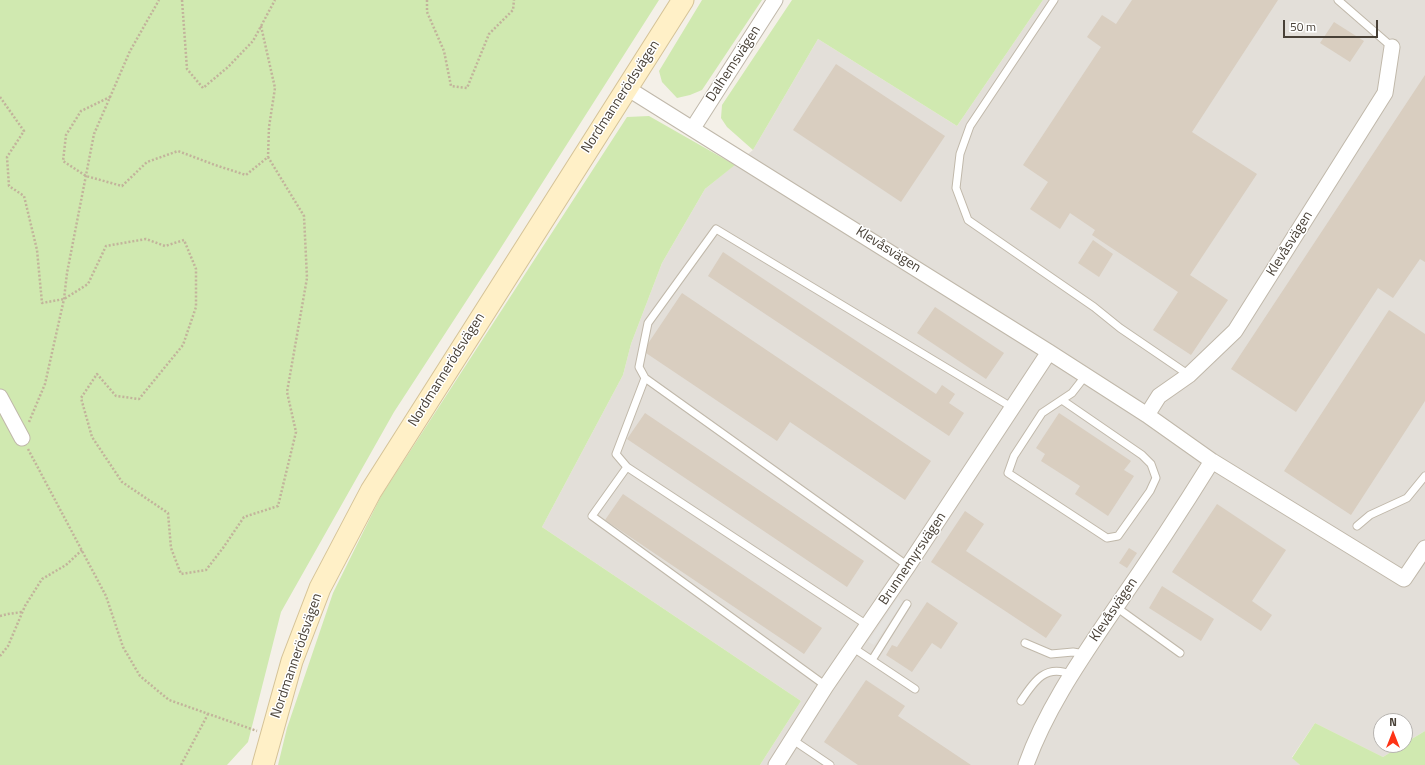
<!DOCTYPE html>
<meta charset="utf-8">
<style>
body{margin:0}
#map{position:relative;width:1425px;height:765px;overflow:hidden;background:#f4f0e8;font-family:"Titillium Web",sans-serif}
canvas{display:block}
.north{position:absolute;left:1373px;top:713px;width:40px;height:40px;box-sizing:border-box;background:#fff;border:1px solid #b6b3af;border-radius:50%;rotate:0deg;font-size:11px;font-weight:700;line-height:16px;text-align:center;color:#484036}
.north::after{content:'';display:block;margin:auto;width:14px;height:18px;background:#fe3315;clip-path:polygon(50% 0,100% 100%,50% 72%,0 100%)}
.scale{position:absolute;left:1283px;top:20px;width:95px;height:18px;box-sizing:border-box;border:2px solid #484036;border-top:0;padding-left:5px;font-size:12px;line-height:14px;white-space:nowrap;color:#484036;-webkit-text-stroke:3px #fff;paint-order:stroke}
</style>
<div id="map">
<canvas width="1425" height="765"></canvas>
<div class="north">N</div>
<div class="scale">50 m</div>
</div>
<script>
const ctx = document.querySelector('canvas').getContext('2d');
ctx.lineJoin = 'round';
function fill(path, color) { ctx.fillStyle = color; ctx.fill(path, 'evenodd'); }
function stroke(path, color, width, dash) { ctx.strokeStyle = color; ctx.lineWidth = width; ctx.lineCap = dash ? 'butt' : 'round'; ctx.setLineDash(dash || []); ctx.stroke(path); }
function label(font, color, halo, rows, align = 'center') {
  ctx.font = font + ' "Titillium Web",sans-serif'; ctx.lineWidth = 3; ctx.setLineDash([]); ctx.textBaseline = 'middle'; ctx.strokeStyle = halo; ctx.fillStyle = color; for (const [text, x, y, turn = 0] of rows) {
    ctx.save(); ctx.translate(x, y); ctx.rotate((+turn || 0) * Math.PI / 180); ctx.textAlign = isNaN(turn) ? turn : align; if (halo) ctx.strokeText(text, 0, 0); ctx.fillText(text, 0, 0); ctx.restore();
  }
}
const industrial = new Path2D(`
 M1043,0H1425V731L1405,743V721H1381V745H1402L1383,757L1315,723L1292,757L1300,765H760L801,701L542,527L623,375L631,344L662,263L705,189L753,150L818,39L957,126Z`);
const green = new Path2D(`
 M0,0H659L495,257L394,412L281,612L248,742L227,765H0Z
 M702,0H762L702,90L690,95L677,98L662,82L659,71Z
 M792,0H1043L957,126L818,39L753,150L727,127L721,118L722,105Z
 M649,116L735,165L705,189L662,263L631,344L623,375L542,527L801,701L760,765H278L287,728L333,593L381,496L627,117Z
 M1315,723L1383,757L1402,745H1405V743L1425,731V765H1300L1292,758Z`);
const parking = new Path2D(`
 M898,597L903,602L874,645L868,642Z`);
const building = new Path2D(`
 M1132,0H1278L1192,132L1257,174L1190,275L1228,300L1191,355L1153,330L1178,292L1092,235L1095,230L1070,213L1060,229L1030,209L1048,182L1023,165L1101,47L1087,37L1102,15L1116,24Z
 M1334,22L1364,41L1350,62L1320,43Z
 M836,64L945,136L901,202L793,130Z
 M1425,75V262L1420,259L1393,298L1378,288L1296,412L1231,369Z
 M1093,240L1113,254L1099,277L1078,263Z
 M723,252L936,394L942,385L955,394L949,403L964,413L949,436L708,276Z
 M682,293L931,461L905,500L790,422L777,441L643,351Z
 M935,307L1004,353L986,379L917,333Z
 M1389,310L1425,334V401L1351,515L1284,471Z
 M645,413L864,561L847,587L627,439Z
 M1059,413L1131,461L1124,470L1134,476L1108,516L1075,494L1080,486L1041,461L1045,454L1036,448Z
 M623,494L822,628L804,654L605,520Z
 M1217,504L1286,550L1252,601L1272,615L1261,631L1172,572Z
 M965,511L984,524L966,551L1062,615L1046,638L931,562Z
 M1129,548L1137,553L1127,568L1119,563Z
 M1162,586L1214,619L1201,641L1149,608Z
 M927,602L958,623L941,649L932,643L912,672L886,655L892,645L897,647Z
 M866,680L905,706L898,716L971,765H858L824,742Z`);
const path = new Path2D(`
 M182,0L187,69L203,88L228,67L253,41L275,0
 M427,0V12L444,51L451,86L467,88L489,34L513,10L514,0
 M261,26L275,88L269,127L268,157
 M0,97L24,131L7,157L9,186L24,196L37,250L42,303L64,299L88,284L106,246L146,239L165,246L184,240L196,269V307L183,345L139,399L116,396L97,374L81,398L92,437L122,482L168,513L171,548L181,574L206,570L223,548L244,517L278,506L296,432L287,392L307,278L304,216L268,157L246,175L215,165L178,151L147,162L122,186L86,176L63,161L66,135L81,111L110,97
 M29,422L45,384L64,299L67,273L94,134L130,51L159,0
 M28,449L106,596L123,647L140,676L169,700L257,731
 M0,616L8,614L22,612
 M0,656L8,646L25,606L42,579L66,565L82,550
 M181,765L208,714`);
const lane = new Path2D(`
 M1054,0L970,126L960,154L956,188L968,220L1094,307L1120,328L1189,375
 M1338,0L1392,47
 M645,378L639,367L648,323L716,229L1013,408
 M1062,400L1142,455L1151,464L1156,478L1150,491L1118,536L1107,538L1008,473L1014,456L1042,413L1072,393L1086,375
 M627,467L616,454L645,378L908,566
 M1357,526L1370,515L1407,498L1425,476
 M1116,607L1180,653
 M1025,643L1051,654L1073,652L1085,654
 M852,647L915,689
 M872,660L907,604
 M826,686L592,516L627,467L867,625
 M1021,701C1034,681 1046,663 1072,675
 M793,740L830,765`);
const street = new Path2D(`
 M627,88L1049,352L1147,415L1212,461L1404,579L1425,548
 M693,128L775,0
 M0,397L22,438
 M1147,415L1159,396L1189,375L1235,331L1385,93L1392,47
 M776,765L826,686L908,566L1049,352
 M1026,765C1046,709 1081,659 1114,610C1148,561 1181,511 1212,461`);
const secondary = new Path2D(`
 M263,765L292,661L320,588L371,491L683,0`);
const streetNames = [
 ["Dalhemsvägen",734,64,-57],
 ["Nordmannerödsvägen",621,97,-57],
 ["Klevåsvägen",1290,244,-58],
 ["Klevåsvägen",888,250,32],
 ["Nordmannerödsvägen",447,370,-58],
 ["Brunnemyrsvägen",913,559,-56],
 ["Klevåsvägen",1114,610,-56],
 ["Nordmannerödsvägen",297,656,-71]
];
fill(industrial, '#e3dfd9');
fill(green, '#d0e9b0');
fill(parking, '#e5e3df');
fill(building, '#d9cec0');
stroke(lane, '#c0b8aa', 9);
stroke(street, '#c0b8aa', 17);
stroke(secondary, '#d5c397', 23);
stroke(path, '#c2b39b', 2.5, [2, 2]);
stroke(lane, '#fff', 7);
stroke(street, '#fff', 15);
stroke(secondary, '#fff0c7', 21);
label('14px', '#484036', '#fff', streetNames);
</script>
